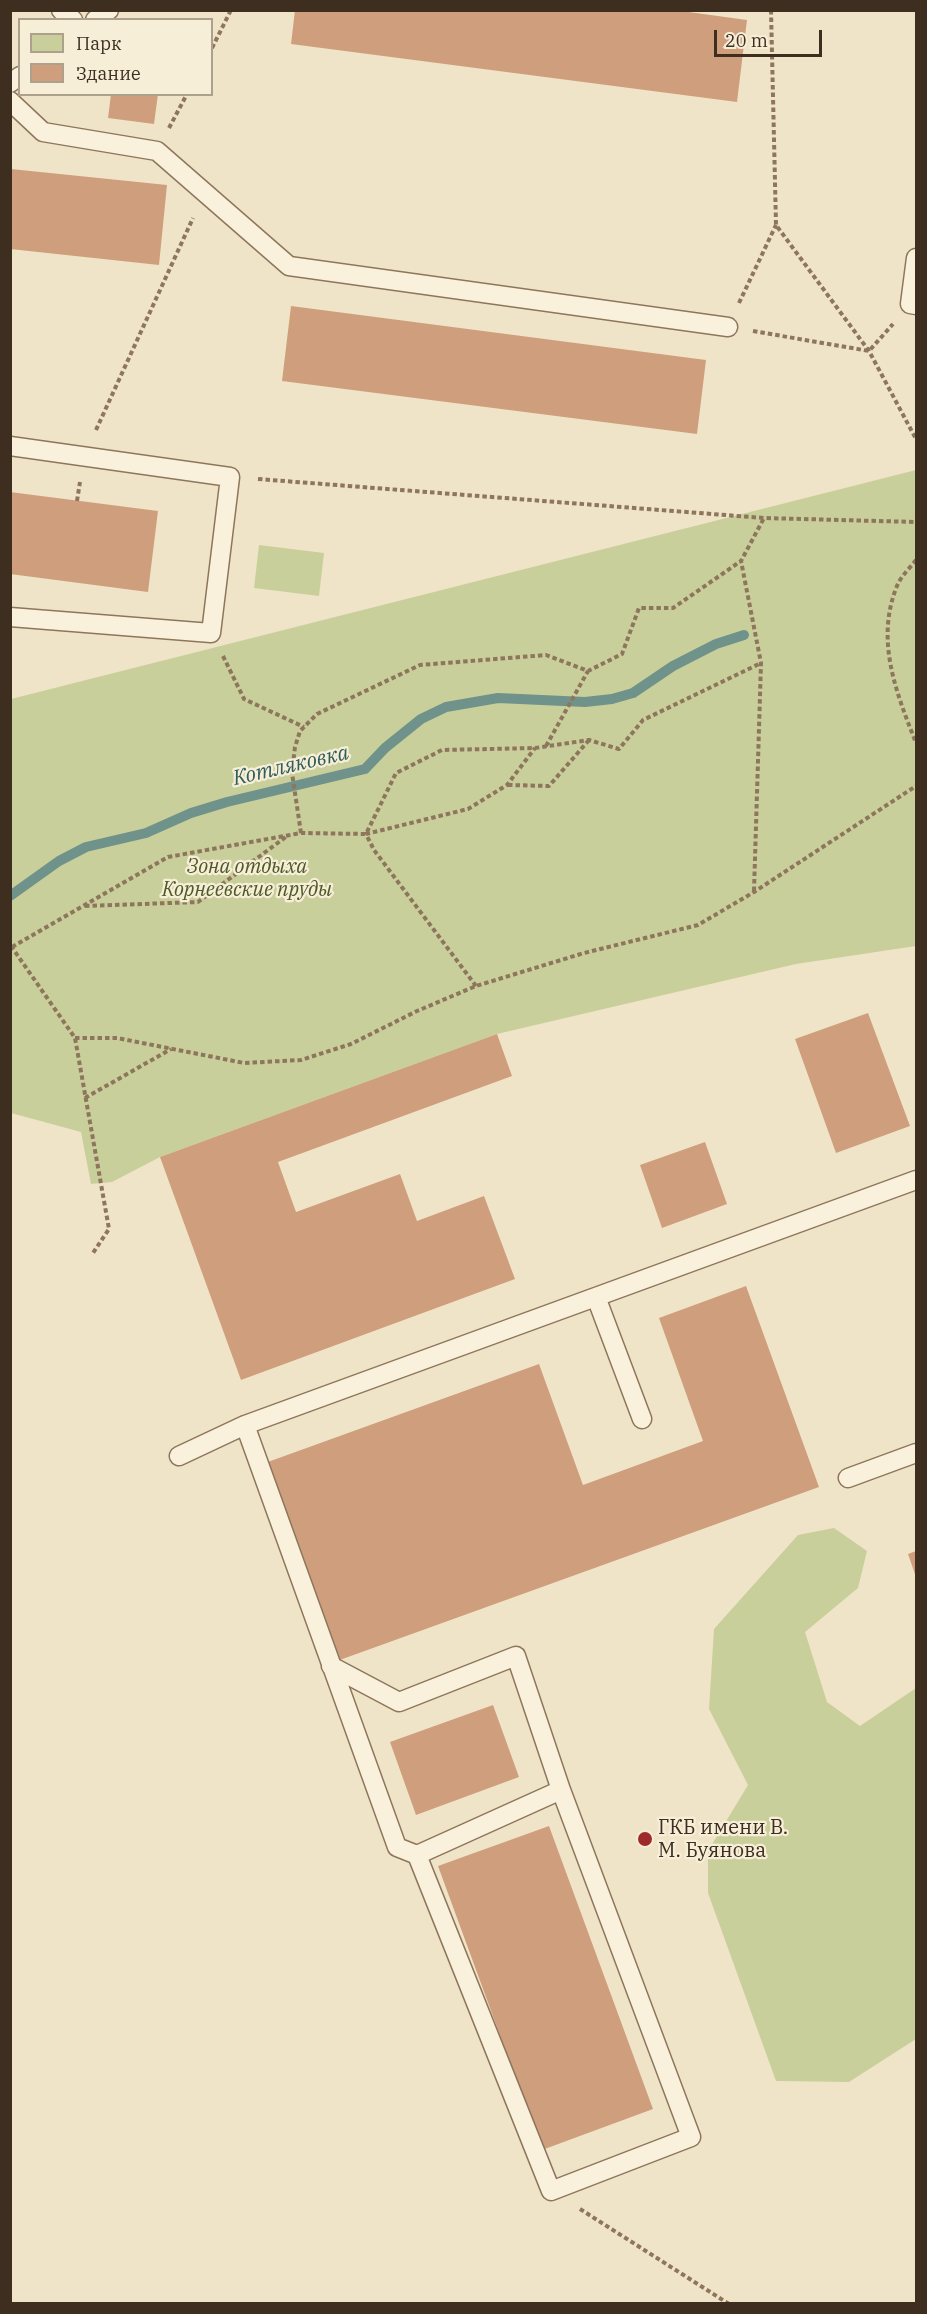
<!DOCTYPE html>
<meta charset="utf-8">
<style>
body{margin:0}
#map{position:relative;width:927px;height:2314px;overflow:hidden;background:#f0e4c8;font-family:"IBM Plex Serif",serif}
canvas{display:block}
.frame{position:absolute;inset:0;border:12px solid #3d2e20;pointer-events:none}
.legend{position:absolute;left:18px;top:18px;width:195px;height:78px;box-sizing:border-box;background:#f7eed8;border:2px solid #ada18e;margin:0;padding:8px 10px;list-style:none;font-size:18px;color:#3d2e20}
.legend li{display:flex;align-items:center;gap:12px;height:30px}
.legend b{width:30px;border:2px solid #ada18e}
.scale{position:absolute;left:714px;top:30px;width:108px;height:27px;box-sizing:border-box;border:3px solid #3d2e20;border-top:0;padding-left:8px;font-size:18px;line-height:21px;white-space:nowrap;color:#3d2e20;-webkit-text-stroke:4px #f7eed8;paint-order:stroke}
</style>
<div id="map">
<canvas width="927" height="2314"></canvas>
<div class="frame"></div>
<ul class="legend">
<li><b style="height:16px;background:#c9cf9b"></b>Парк</li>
<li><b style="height:16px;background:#cf9f7d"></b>Здание</li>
</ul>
<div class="scale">20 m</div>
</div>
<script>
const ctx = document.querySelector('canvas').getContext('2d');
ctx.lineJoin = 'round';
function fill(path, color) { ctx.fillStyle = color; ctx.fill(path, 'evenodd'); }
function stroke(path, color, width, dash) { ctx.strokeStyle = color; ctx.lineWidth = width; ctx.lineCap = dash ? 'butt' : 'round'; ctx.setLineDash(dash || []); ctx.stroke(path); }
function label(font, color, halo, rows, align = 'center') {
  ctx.font = font + ' "IBM Plex Serif",serif'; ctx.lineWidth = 4.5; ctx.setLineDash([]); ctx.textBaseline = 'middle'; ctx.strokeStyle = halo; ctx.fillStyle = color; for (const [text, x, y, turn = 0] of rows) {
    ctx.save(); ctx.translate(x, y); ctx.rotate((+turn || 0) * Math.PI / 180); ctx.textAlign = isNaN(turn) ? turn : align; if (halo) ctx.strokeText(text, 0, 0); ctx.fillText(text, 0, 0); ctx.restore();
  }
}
const green = new Path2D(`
 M916,470V946L796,964L497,1034L160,1157L112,1182L91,1184L81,1132L11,1113V699Z
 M259,545L324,553L319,596L254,588Z
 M834,1528L867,1551L858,1588L805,1632L827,1702L860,1726L916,1688V2039L849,2082L776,2081L708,1893V1851L748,1785L709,1709L714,1629L798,1535Z`);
const stream = new Path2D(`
 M10,896L59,861L86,847L146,833L191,813L227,802L365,769L385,748L421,719L446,707L498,698L585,702L612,699L633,693L673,666L716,644L744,635`);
const building = new Path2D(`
 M295,10H674L747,20L737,102L291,44Z
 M111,94H158L154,124L108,118Z
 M11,169L167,185L159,265L10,249Z
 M291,306L706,360L697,434L282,381Z
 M10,492L158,511L148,592L10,574Z
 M868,1013L910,1126L836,1153L795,1039Z
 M497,1034L512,1076L278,1162L296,1212L400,1174L417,1221L484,1196L515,1279L241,1380L160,1157Z
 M705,1142L727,1204L662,1228L640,1165Z
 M746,1286L819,1487L337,1661L265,1463L539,1364L583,1485L703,1441L659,1318Z
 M916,1551V1577L908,1554Z
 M493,1705L519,1777L416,1815L390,1742Z
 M549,1826L653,2109L542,2150L438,1866Z`);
const path = new Path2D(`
 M771,10L776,225L869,351L916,439
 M212,48L231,10
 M169,128L187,94
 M739,303L776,225
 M753,331L869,351L893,324
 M96,430L193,218
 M258,479L764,518L916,522
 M77,501L80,482
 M916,560C910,568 901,576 897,586C875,640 896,692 916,743
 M223,656L244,699L304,727
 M546,746L588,671
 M508,785L549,786L589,740
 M301,833L292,773L295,747L300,731L317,714L420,665L546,655L588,671L622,654L639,608H673L741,561
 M754,891L761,663L741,561L764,518
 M85,906L198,902L287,836
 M11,946L75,1038L109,1229L93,1253
 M12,947L168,857L301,833L366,834L396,773L442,750L535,748L589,740L619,749L643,720L761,663
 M476,986L374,850L366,834L468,809L507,785L535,748
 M75,1038H117L244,1063L301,1060L351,1044L417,1011L476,986L584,953L698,925L754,892L916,786
 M85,1098L171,1049
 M580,2209L729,2304`);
const lane = new Path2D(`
 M61,10L73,20
 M95,20L109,10
 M10,83L20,76
 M10,101L43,132L157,151L289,266L728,327
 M916,258L910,304L916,305
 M10,446L230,477L211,633L10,617
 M596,1297L642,1419
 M245,1425L397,1847L417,1855L551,2191L691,2137L561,1790L417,1855
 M179,1456L245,1425L916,1180
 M848,1478L916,1453
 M331,1666L399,1702L516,1656L561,1790`);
const markers = [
 [645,1839,8,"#9e2a2b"]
];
const parkNames = [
 ["Зона отдыха",247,867],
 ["Корнеевские пруды",247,890]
];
const poiNames = [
 ["ГКБ имени В.",658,1828],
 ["М. Буянова",658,1851]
];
const waterNames = [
 ["Котляковка",291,766,-13]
];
fill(green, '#c9cf9b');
stroke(stream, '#6f938a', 10);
fill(building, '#cf9f7d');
stroke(lane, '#8d765c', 21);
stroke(path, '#8d765c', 4, [4.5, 3]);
stroke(lane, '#faf1dc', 18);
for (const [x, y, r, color] of markers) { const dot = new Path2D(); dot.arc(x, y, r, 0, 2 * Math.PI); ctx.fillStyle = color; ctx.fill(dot); stroke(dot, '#f7eed8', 2); }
label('italic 20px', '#4d5a26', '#f7eed8', parkNames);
label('20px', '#3d2e20', '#f7eed8', poiNames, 'left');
label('italic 21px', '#2f5d5a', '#f7eed8', waterNames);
</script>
